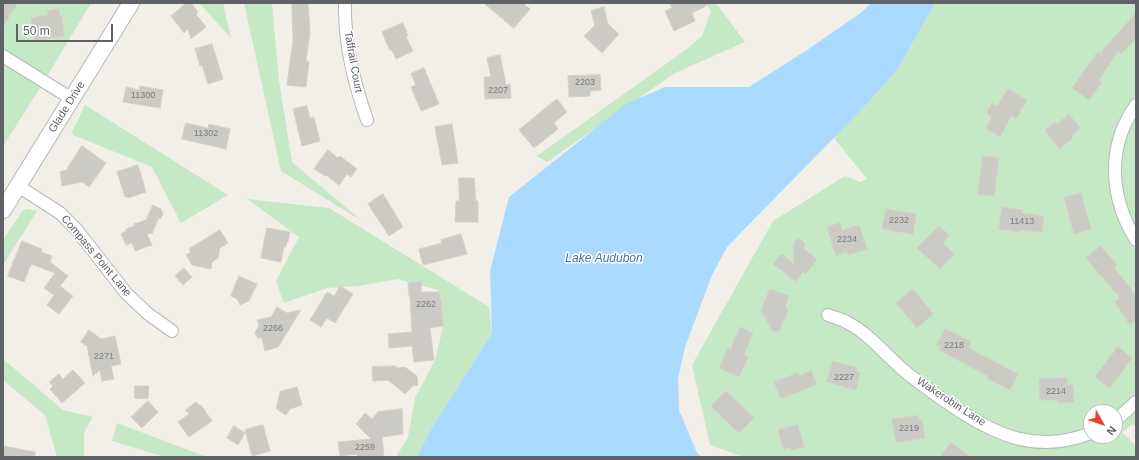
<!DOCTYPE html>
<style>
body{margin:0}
#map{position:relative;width:1139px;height:460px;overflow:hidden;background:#f1efe8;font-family:Arial,sans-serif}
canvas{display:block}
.frame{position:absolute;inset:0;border:4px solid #5f6368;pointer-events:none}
.north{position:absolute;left:1083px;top:404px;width:40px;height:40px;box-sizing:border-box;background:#fff;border:1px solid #bfc1c3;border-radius:50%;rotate:129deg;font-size:11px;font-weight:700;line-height:16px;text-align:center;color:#5f6368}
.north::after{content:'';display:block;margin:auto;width:14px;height:18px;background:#ea4335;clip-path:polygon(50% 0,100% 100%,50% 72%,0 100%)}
.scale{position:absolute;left:16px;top:24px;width:97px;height:18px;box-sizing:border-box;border:2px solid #5f6368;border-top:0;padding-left:5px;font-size:12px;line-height:14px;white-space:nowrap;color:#5f6368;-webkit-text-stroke:3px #fff;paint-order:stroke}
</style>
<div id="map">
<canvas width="1139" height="460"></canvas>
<div class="frame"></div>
<div class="north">N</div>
<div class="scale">50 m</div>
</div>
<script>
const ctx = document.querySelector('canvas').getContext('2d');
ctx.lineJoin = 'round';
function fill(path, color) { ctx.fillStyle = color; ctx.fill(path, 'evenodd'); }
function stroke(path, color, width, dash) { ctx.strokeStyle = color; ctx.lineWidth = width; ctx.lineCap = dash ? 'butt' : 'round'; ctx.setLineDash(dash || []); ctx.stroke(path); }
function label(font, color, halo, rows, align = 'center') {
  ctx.font = font + ' Arial,sans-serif'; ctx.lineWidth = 3; ctx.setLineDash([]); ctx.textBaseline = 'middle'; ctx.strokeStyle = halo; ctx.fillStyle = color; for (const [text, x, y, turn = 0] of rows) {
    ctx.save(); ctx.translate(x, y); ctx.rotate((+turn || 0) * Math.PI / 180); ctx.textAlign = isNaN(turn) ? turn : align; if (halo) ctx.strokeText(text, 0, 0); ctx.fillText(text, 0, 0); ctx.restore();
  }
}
const green = new Path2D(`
 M3,3H91C62,51 34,99 3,146Z
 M199,3H223L231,38Z
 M244,3H272L279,81L292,162L362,221L281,171Z
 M705,3H716L745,42L675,73L547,162L537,156L687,49L702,36L711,11Z
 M933,3H1136V427L1133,424L1122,432L1136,446V457H744L710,445L692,365L773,221L845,176L860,182L867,179L834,138L867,104L897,70L933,7ZM1091,412H1115V436H1091Z
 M85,105L228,195L181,223L152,167L71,134Z
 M247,199L329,208L489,307L492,333L430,431L417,457H396L408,437L415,398L435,360L443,327L438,290L398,279L358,286L327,288L284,303L276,281L299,237Z
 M28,209L37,211L3,265V240L23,210Z
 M3,359L63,410L93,417L84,433V457H57L45,415L3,380Z
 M117,423L207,457H165L112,441Z`);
const water = new Path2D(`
 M871,3H933V7L897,70L867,104L727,247L712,275L685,347L678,379L679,410L697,453L702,457H417L430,431L492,333L490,271L509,197L626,104L665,87H749L807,50L862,12Z`);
const building = new Path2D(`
 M3,3H18L3,26Z
 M187,3H191L198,12L196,14L206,27L191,39L188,29L184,33L171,16Z
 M292,3H308L310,33L306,61L309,62L306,87L287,85L293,40Z
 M484,3H523L530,9L514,28Z
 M670,3H712L692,13L695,21L674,31L665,11L672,8Z
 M604,7L608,24L619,34L602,53L584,36L595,25L591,11Z
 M59,9L60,16H62L64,36L35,41L31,18L48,15L47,11Z
 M1136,13V39L1121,54L1118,51L1099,80L1102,82L1089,100L1072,88L1098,51L1100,53Z
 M403,23L408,36L406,37L413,51L396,59L392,50L390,51L382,32Z
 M212,44L223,79L208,84L202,65L200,66L195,49Z
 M500,55L506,85L510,84L511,98L485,99L484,77H491L487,58Z
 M424,68L439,104L421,111L411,87L416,85L411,74Z
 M600,75L601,90L590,91V96L569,97L568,76Z
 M140,86L163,90L160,108L123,102L126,87L139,90Z
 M1008,89L1027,100L1016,119L1011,116L1000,137L986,128L992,117L987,113L992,103L997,106Z
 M557,99L567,112L554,123L558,129L534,148L519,130Z
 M307,106L310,118L314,117L320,141L302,146L293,109Z
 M1069,114L1080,128L1071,136L1073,138L1059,149L1045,130L1055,122L1057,124Z
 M186,123L208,128L209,124L230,129L226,149L182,139Z
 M452,124L458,163L442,165L435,127Z
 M82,146L106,163L89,187L82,182L62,186L60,172L66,170Z
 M328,150L338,158L340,156L357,169L351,177L347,174L339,185L326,175L325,176L314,169Z
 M983,156L999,158L994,196L978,194Z
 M138,165L146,192L128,198L127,196L125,197L117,172Z
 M459,178H474L476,201H478V222H455L456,201H459Z
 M1081,193L1091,229L1074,234L1064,198Z
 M383,194L403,227L389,236L368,204Z
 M153,205L161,209L163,213L161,218L158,219L152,234L151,233L147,234L152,245L135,251L132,243L126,245L121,234L126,231V229L134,226V224L146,220Z
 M1002,207L1023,210L1022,213L1044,216L1042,232L1020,230V232L999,229Z
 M886,209L916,214L913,234L882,229Z
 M840,223L842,230L859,225L867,249L848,255L847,252L836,256L827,227Z
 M939,226L949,235L943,243L954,254L940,269L917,248Z
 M267,228L290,232L288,242H287L286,247H284L281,262L261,258Z
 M220,230L228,243L220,248L218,258L212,262L211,269L192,265L186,255L191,252L189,249Z
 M461,234L467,254L423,265L419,249L442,243L441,240Z
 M800,239L805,243L804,249L817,259L806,274L803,272L795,282V281L773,264L781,254L794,264L793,244L796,240Z
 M22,241L42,249L41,252L52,256L50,262L68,276L60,286L73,296L59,314L47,305L54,295L44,288L55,273L31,264L24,282L8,276Z
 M1101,246L1117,265L1114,268L1129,286L1136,297V320L1129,324L1115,302L1120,298L1086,258Z
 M184,268L192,277L183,285L175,276Z
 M239,276L257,284L249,301L240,305L237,299L231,296Z
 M421,282V292H439L440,299L441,301L443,326L430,328L434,360L414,362L412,346L389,348L388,334L412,332L410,296H409L408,283Z
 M340,286L353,294L335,323L327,318L321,327L310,320L327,292L334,296Z
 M770,289L789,296L785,307L788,309L785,321L784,320L779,331L774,332L772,330L761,311Z
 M913,289L933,314L917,328L896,303Z
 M277,307L287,313L301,310L278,347L265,351L262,338H258L255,333L259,325L257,320L271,317Z
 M740,327L753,333L744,355L748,357L739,377L719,368L728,348L730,350Z
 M945,329L971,342L968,348L1018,374L1010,390L987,378L988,376L939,350L941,347L937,345Z
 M89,330L101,339L115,336L121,364L111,366L114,379L102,381L100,370L93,376L87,346L81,342Z
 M1118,347L1132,358L1110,388L1095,377Z
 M833,361L857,368L856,372L860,373L856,390L827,382Z
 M395,366L398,368L405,367L417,376L418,385L413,386L405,394L388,380L373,381L372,367Z
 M73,370L85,383L62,403L50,389L53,386L49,382L59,374L63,379Z
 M811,371L817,384L781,399L774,382L797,373L799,376Z
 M1067,378V385H1073L1074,402L1059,403V400H1040L1039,379Z
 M135,386H149L148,399L135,398Z
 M297,387L302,405L290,409L286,415L276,409L280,392Z
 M726,391L754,418L739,433L711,406Z
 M148,401L158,412L142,428L131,417Z
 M196,402L200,406L201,405L212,421L189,437L178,422L189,414L186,410Z
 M402,409L403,434L382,437L384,457H357V454L340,456L338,442L371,439L356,424L365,413L372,419L378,412Z
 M918,416L919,420H922L925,438L896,442L892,419Z
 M263,425L270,451L252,456L245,430Z
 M798,425L804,447L791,450L790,447L783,449L778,430Z
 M234,426L245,433L238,445L227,438Z
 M951,443L971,457H940Z
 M3,446L35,452V457H3Z`);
const minor = new Path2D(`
 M345,3C344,43 354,83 367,120
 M3,56L72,99
 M1136,105C1106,147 1110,198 1136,240
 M18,186L60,213L76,229L126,293L147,313L172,331
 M828,315C835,318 842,319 848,323C868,333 884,353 901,368C917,382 935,394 952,406C997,436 1037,454 1091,433
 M1115,421L1136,402`);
const tertiary = new Path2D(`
 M3,210L131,3`);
const numberNames = [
 ["2203",585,83],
 ["2207",498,91],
 ["11300",143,96],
 ["11302",206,134],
 ["2232",899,221],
 ["11413",1022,222],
 ["2234",847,240],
 ["2262",426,305],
 ["2266",273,329],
 ["2218",954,346],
 ["2271",104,357],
 ["2227",844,378],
 ["2214",1056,392],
 ["2219",909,429],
 ["2259",365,448]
];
const streetNames = [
 ["Taffrail Court",353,62,80],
 ["Glade Drive",67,107,-58],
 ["Compass Point Lane",96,256,50],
 ["Wakerobin Lane",951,402,33]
];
const waterNames = [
 ["Lake Audubon",604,259]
];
fill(green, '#c5e8c5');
fill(water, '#aadaff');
fill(building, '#cccac5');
stroke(building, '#d6d1c6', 1);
stroke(minor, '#b5b8bc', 14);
stroke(tertiary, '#b5b8bc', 18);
stroke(minor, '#fff', 12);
stroke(tertiary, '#fff', 16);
label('9px', '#7a7d7f', null, numberNames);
label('11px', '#5f6368', '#fff', streetNames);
label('italic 12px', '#4174aa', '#fff', waterNames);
</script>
